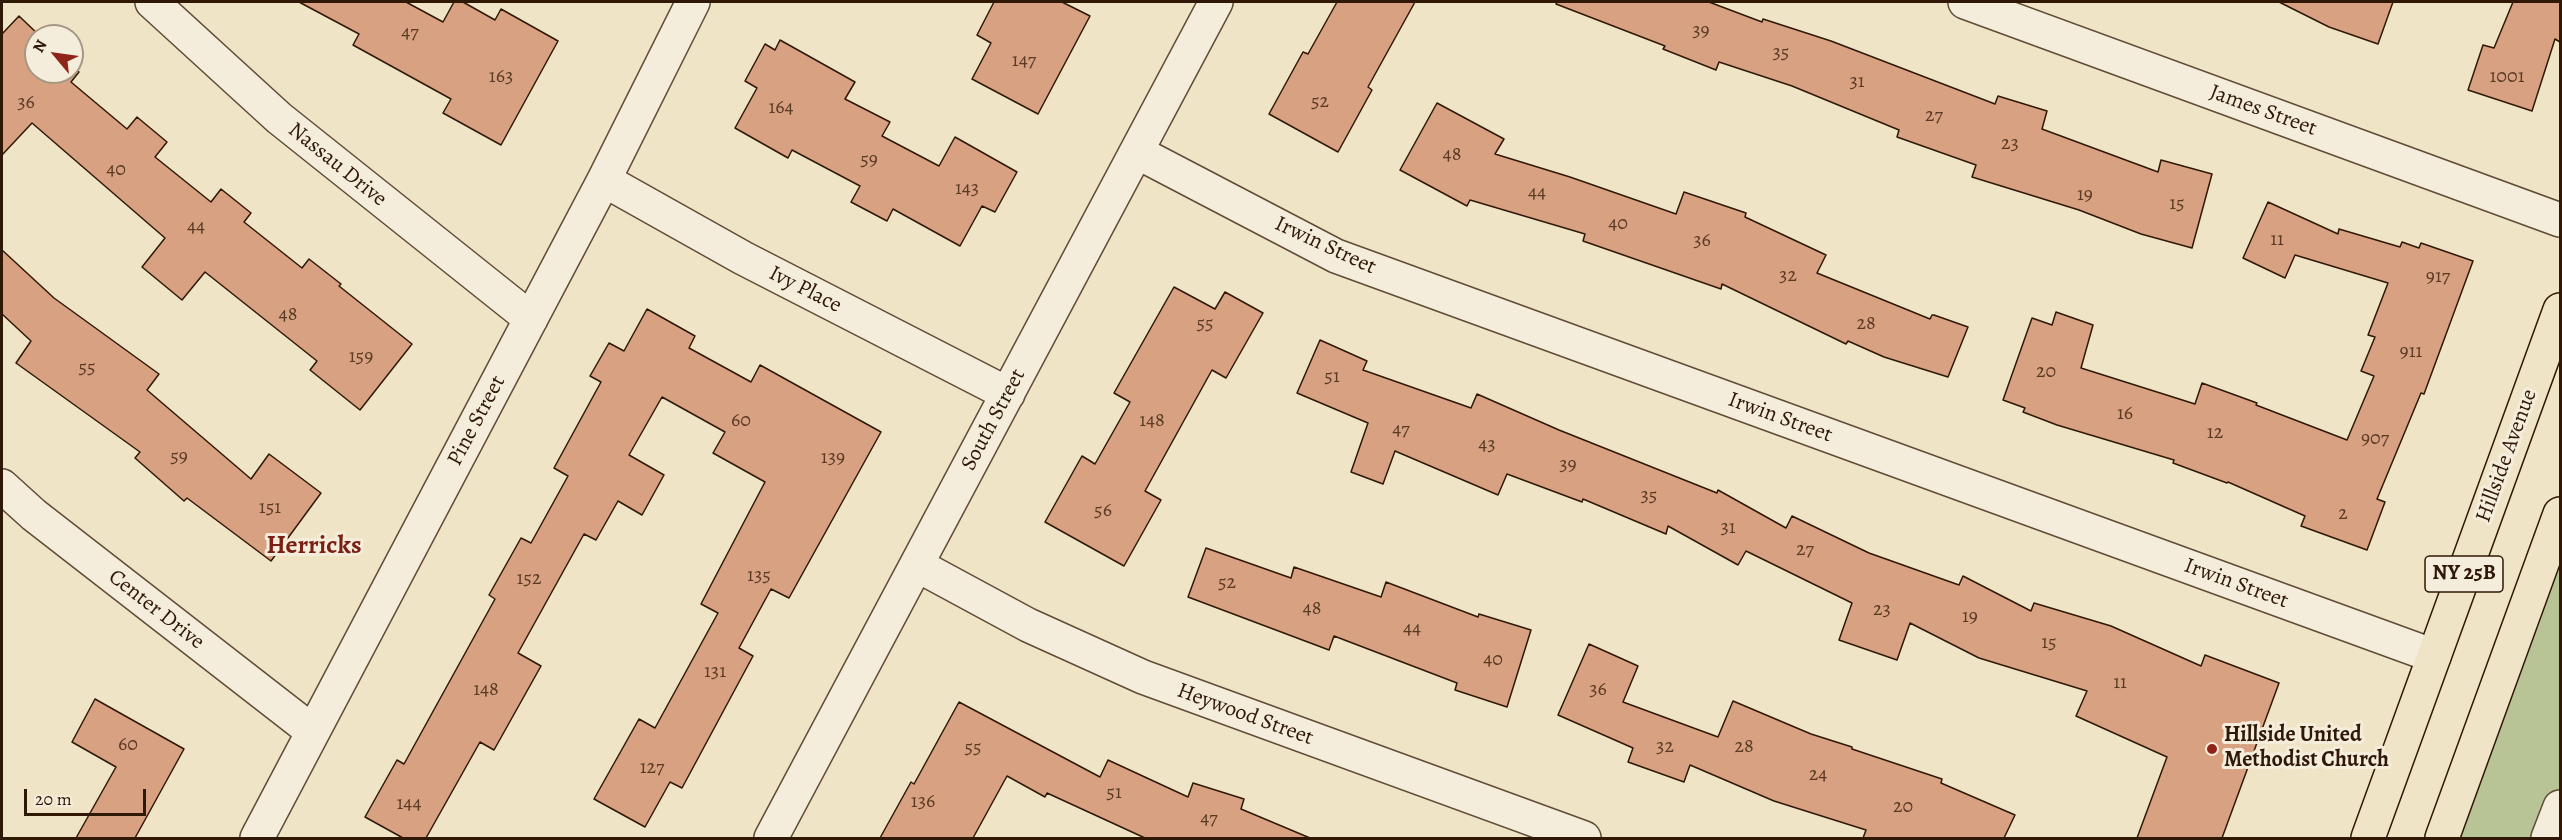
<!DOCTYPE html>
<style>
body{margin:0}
#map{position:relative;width:2562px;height:840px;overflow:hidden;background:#f0e4c7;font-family:Alegreya,serif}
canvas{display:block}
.frame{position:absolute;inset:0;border:3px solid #2f1805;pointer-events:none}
.north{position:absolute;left:24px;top:24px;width:60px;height:60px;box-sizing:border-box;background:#f5eddb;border:2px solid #a69885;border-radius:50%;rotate:299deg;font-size:16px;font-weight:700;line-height:24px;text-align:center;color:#2f1805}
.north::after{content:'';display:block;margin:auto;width:21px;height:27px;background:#8f2418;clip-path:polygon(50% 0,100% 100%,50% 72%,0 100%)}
.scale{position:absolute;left:24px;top:789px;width:122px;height:27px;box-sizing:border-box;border:3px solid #2f1805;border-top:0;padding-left:8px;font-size:18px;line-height:21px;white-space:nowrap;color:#2f1805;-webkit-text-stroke:4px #f5eddb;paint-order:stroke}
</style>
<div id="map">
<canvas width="2562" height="840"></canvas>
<div class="frame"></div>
<div class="north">N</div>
<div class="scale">20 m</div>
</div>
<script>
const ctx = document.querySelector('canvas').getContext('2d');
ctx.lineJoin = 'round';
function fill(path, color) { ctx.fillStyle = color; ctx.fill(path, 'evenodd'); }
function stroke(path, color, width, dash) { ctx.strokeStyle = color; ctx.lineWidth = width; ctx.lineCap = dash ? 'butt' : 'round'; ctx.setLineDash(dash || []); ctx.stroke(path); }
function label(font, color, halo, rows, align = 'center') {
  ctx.font = font + ' Alegreya,serif'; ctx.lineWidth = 6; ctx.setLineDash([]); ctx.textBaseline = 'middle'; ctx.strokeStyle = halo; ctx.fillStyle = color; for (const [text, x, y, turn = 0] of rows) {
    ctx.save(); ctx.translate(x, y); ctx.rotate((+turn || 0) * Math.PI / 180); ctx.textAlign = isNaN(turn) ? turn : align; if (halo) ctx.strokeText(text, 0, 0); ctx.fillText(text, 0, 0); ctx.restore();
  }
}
const green = new Path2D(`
 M2560,514V807L2548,838H2442Z`);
const building = new Path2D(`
 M299,2H406L443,22L454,2H463L495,20L501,9L558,41L501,145L443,113L451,99L353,45L359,34Z
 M994,2H1062L1090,16L1038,114L972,79L991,43L977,35Z
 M1337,2H1415L1368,87L1372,90L1338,152L1269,114L1303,52L1308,54Z
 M1557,2H1709L1762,22L1763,19L1831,41L1995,104L1998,96L2047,111L2042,129L2158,172L2161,160L2212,174L2192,248L2141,234L2079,210L1972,177L1976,165L1897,137L1899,130L1792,86L1719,62L1716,70L1663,49L1665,46L1556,4Z
 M2279,2H2393L2378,44L2329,27Z
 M2513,2H2560V42L2555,39L2532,111L2468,90L2483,45L2494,48Z
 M19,16L40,36H36V72H72V66L79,72L71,82L127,129L137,117L167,142L155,157L211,202L221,189L251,213L244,222L302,268L309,259L341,284L339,286L412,344L360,410L310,370L317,361L205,272L182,300L142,267L165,238L32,123L2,155V34Z
 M780,40L855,82L845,99L890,122L882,136L939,166L955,137L1017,172L995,212L982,206L960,246L893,209L887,221L851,202L860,186L792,150L788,158L735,128L757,88L745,81L765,44L775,50Z
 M1437,103L1504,139L1495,154L1570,177L1676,214L1684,192L1746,213L1745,217L1826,255L1817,273L1930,319L1932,315H1934L1968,327L1948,377L1884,357L1848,341L1846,344L1722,284L1721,289L1583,241L1585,234L1470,200L1467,206L1400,170Z
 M2268,202L2338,234L2339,229L2400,247L2402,242L2419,248L2421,243L2473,261L2424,394L2421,393L2377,499L2385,502L2367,550L2301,526L2305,516L2228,482L2227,483L2173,463L2174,460L2057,425L2023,412L2025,408L2003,400L2032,318L2052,325L2056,312L2093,325L2081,368L2195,404L2202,383L2257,403L2256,405L2347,440L2374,376L2361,371L2375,337L2368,335L2388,283L2295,255L2285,278L2243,258Z
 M2,250L54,298L159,374L147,390L251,479L269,454L321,493L271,561L187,498L184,501L135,458L140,452L16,363L31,341L2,314Z
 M1174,287L1215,309L1225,292L1263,313L1226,378L1212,370L1145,491L1161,500L1124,566L1045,522L1082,456L1095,464L1130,402L1114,393Z
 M647,309L695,336L689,348L751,382L760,365L881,432L789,598L771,589L739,648L753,656L682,788L670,782L645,827L594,799L639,719L655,728L718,613L701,604L765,482L713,453L725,432L662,397L629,455L664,475L642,515L618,501L596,540L584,534L518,653L541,666L494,750L480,742L426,838H403L365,817L397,760L404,764L495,599L489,595L521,538L531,543L568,476L554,468L601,382L590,376L609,343L624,351Z
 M1320,340L1367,361L1363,370L1471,408L1477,394L1559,430L1717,493L1718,490L1786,528L1792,516L1869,553L1959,585L1963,576L2031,611L2034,603L2111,626L2201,666L2205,655L2279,683L2222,838H2137L2167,757L2076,716L2087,691L1979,658L1910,623L1897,660L1839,640L1852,603L1746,551L1738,565L1668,526L1666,534L1583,499L1582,502L1507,474L1498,495L1395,451L1383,484L1351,472L1368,423L1297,393Z
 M1206,548L1291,578L1294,567L1381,597L1386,582L1478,617L1479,614L1531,630L1507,707L1455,690L1457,683L1334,636L1329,650L1188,597Z
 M1589,644L1638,666L1623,702L1718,737L1733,701L1811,734L1852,747V749L1942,779L1941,783L2015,815L2004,838H1863L1866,830L1774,801L1690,765L1684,782L1628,762L1633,748L1558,715Z
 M95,699L184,749L135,838H76L116,767L72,742Z
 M959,702L1100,777L1108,760L1188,797L1193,783L1244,799L1241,809L1310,838H1145L1047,793L1045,797L1007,776L973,838H880L911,782L914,784Z`);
const minor = new Path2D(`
 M152,2L279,118L531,319
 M1965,2L2560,220
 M1137,152L1336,256L2434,656
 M604,180L743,258L1008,394
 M2,486L34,515L312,731
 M917,565L1028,625L1143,677L1584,838
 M257,838L604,180L693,2
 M771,838L1216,2
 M2548,838L2560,807`);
const major = new Path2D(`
 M2368,838L2560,310
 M2442,838L2560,514`);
const markers = [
 [2212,749,6,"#8f2418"]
];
const numberNames = [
 ["39",1701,31],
 ["47",410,33],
 ["35",1781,53],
 ["147",1024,61],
 ["163",501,77],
 ["1001",2507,77],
 ["31",1857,82],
 ["52",1320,102],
 ["36",26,103],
 ["164",781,108],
 ["27",1934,116],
 ["23",2010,144],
 ["48",1452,155],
 ["59",869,160],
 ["40",116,170],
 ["143",967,189],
 ["44",1537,193],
 ["19",2085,195],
 ["15",2177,204],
 ["40",1618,224],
 ["44",196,227],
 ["11",2277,240],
 ["36",1702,241],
 ["32",1788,276],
 ["917",2438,277],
 ["48",288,315],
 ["55",1205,324],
 ["28",1866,324],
 ["911",2411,352],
 ["159",361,357],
 ["55",87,368],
 ["20",2046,372],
 ["51",1332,377],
 ["16",2125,414],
 ["60",741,421],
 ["148",1152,421],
 ["47",1401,430],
 ["12",2215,433],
 ["907",2375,439],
 ["43",1487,445],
 ["59",179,457],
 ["139",833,458],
 ["39",1568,465],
 ["35",1649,496],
 ["151",270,508],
 ["56",1103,511],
 ["2",2343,514],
 ["31",1728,528],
 ["27",1805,550],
 ["135",759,576],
 ["152",529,579],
 ["52",1227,583],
 ["48",1312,609],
 ["23",1882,610],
 ["19",1970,617],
 ["44",1412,629],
 ["15",2049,643],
 ["40",1493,660],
 ["131",715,672],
 ["11",2120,683],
 ["148",486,690],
 ["36",1598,690],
 ["60",128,745],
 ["32",1665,747],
 ["28",1744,747],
 ["55",973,748],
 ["127",652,768],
 ["24",1818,775],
 ["51",1114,793],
 ["136",923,802],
 ["144",409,804],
 ["20",1903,807],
 ["47",1209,819]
];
const shields = [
 [2464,574,78]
];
const shieldNames = [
 ["NY 25B",2464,574]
];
const streetNames = [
 ["James Street",2263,111,20],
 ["Nassau Drive",337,165,39],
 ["Irwin Street",1325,246,25],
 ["Ivy Place",805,290,27],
 ["Irwin Street",1780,418,20],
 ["South Street",994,420,-62],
 ["Pine Street",477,421,-62],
 ["Hillside Avenue",2507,456,-70],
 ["Irwin Street",2236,584,20],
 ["Center Drive",156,610,38],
 ["Heywood Street",1245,715,20]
];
const poiNames = [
 ["Hillside United",2224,736],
 ["Methodist Church",2224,761]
];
const quarterNames = [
 ["Herricks",314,547]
];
fill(green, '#b8c496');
fill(building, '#d8a182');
stroke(building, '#2f1805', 1.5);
stroke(minor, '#5f4b36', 36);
stroke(major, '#2f1805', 36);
stroke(minor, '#f5eddb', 33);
stroke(major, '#f0e4c7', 33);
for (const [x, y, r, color] of markers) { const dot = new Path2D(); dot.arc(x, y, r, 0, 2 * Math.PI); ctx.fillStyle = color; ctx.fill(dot); stroke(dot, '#f5eddb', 2); }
label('20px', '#593a24', null, numberNames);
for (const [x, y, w] of shields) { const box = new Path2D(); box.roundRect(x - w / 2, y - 18, w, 36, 4.5); ctx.fillStyle = '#f5eddb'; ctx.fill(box); stroke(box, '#2f1805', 1.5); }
label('bold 21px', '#2f1805', null, shieldNames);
label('22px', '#2f1805', '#f5eddb', streetNames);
label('bold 22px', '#2f1805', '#f5eddb', poiNames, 'left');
label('bold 26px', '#7a1f14', '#f5eddb', quarterNames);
</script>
